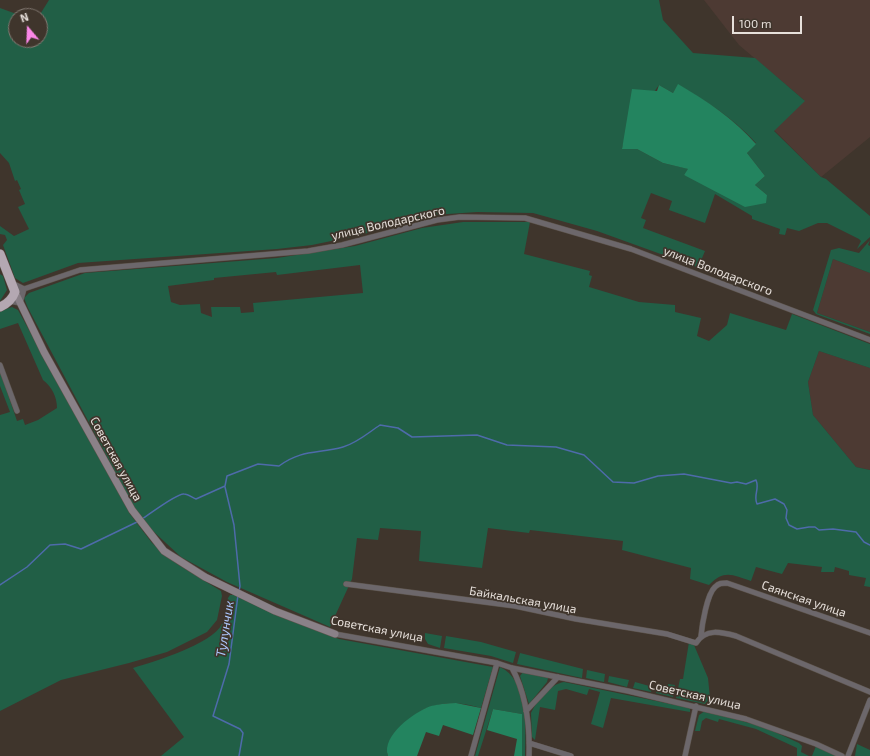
<!DOCTYPE html>
<meta charset="utf-8">
<style>
body{margin:0}
#map{position:relative;width:870px;height:756px;overflow:hidden;background:#3f352c;font-family:"Exo 2",sans-serif}
canvas{display:block}
.north{position:absolute;left:8px;top:8px;width:40px;height:40px;box-sizing:border-box;background:#3f352c;border:1px solid #827972;border-radius:50%;rotate:341deg;font-size:11px;font-weight:700;line-height:16px;text-align:center;color:#e7e0db}
.north::after{content:'';display:block;margin:auto;width:14px;height:18px;background:#fa87e7;clip-path:polygon(50% 0,100% 100%,50% 72%,0 100%)}
.scale{position:absolute;left:732px;top:16px;width:70px;height:18px;box-sizing:border-box;border:2px solid #e7e0db;border-top:0;padding-left:5px;font-size:12px;line-height:14px;white-space:nowrap;color:#e7e0db;-webkit-text-stroke:3px #3f352c;paint-order:stroke}
</style>
<div id="map">
<canvas width="870" height="756"></canvas>
<div class="north">N</div>
<div class="scale">100 m</div>
</div>
<script>
const ctx = document.querySelector('canvas').getContext('2d');
ctx.lineJoin = 'round';
function fill(path, color) { ctx.fillStyle = color; ctx.fill(path, 'evenodd'); }
function stroke(path, color, width, dash) { ctx.strokeStyle = color; ctx.lineWidth = width; ctx.lineCap = dash ? 'butt' : 'round'; ctx.setLineDash(dash || []); ctx.stroke(path); }
function label(font, color, halo, rows, align = 'center') {
  ctx.font = font + ' "Exo 2",sans-serif'; ctx.lineWidth = 3.5; ctx.setLineDash([]); ctx.textBaseline = 'middle'; ctx.strokeStyle = halo; ctx.fillStyle = color; for (const [text, x, y, turn = 0] of rows) {
    ctx.save(); ctx.translate(x, y); ctx.rotate((+turn || 0) * Math.PI / 180); ctx.textAlign = isNaN(turn) ? turn : align; if (halo) ctx.strokeText(text, 0, 0); ctx.fillText(text, 0, 0); ctx.restore();
  }
}
const industrial = new Path2D(`
 M704,0H870V137L821,177L774,130L804,100L739,45Z
 M833,259L870,273V332L817,313Z
 M819,351L870,368V470L856,467L813,415L808,382Z`);
const green = new Path2D(`
 M49,0H659L663,20L693,53L755,58L805,101L774,131L821,177L826,179L870,216V237L857,249L861,241L859,239L827,223H818L799,231L787,228L785,235L779,234L780,229L752,219V216L715,194L705,223L669,210L672,201L651,193L641,218L646,220L643,228L705,251L700,263L718,271L716,274L597,231L533,213L477,212L433,215L360,235L312,245L277,249L78,263L23,283L15,278L3,245L7,240L5,235L0,234V226L14,236L29,229L18,207L25,204L19,190L21,189L17,180L15,181L9,163L0,153V8L22,16H16V40H40L39,16ZM659,85L673,93L678,85C707,101 734,119 756,143L747,153L765,176L755,185L767,195L684,175L689,169L663,163L637,149L622,148L627,130Z
 M463,222H530L524,254L590,271L589,275L592,276L589,287L639,302L675,305V312L701,318L697,336L709,341L727,325L730,313L786,330L792,314L870,344V368L819,351L808,382L813,415L856,467L870,470V587L864,586L866,578L849,575V571L835,567L834,572H821L822,567L788,563L782,574L756,567L751,581C733,575 724,569 709,585L690,579L691,568L622,550L623,541L530,530L529,533L488,528L482,568L419,561L421,531L380,528L378,540L357,538L352,579L330,627L227,582L181,557L153,531L135,509L28,308L24,298L29,293L85,273L277,258L355,246L422,228ZM360,265L363,293L253,303L254,312L241,313L240,307H211L212,317L201,313L200,304L180,305L171,302L168,286L214,280V278L276,272L277,275Z
 M870,240L868,245L870,246V273L833,259L817,313L870,332V334L816,314L813,310L831,250L839,248L859,253Z
 M0,274L3,276L7,290L0,301Z
 M12,307L18,310L130,514L152,543L177,564L221,591L222,596L217,620L207,632L167,652L129,663L61,680L0,711V415L10,412L0,386V371L17,421L23,419L25,425L38,420L57,408C57,397 52,387 43,380L18,323L0,329V311Z
 M230,595H234L300,624L339,639L493,667L481,708C461,702 443,701 424,709L387,753L388,756H161L184,737L133,668C155,661 211,645 222,624C227,616 224,601 230,595Z
 M425,633L442,636L440,648L428,644L425,639Z
 M446,636L481,642L516,652L513,663L491,656L444,648Z
 M689,642L694,645L708,678L710,698L705,704L676,698L680,679H683Z
 M520,653L583,669L582,678L517,664Z
 M500,667C528,679 526,730 525,756H522V714L493,709L478,756H475Z
 M587,670L605,674L604,682L586,678Z
 M523,672L548,678L547,682L529,704L520,676Z
 M609,676L629,680L627,687L608,682Z
 M564,682L690,708V712L611,698L603,728L591,724L600,692L589,689L587,695L566,689L558,691L555,710L540,707L535,740L532,737L531,713C537,701 550,684 564,682Z
 M635,682L653,687L651,692L633,688Z
 M668,684L675,685L673,697L656,693L657,688L667,690Z
 M705,711L764,727L799,743L802,746L801,752L809,756H797V748L756,729L719,719L718,722L706,718L702,721L700,731H695L699,715Z
 M857,744L870,750V756H855Z
 M816,746L836,756H812Z`);
const forest = new Path2D(`
 M678,84C707,101 734,119 756,144L747,153L765,176L755,185L767,195L766,203L745,207L684,175L688,169L663,163L637,149H622L632,89L657,91L659,85L673,93Z
 M456,703L481,708L473,735L443,725L439,736L426,732L417,756H388C381,736 414,712 431,706C439,704 448,703 456,703Z
 M493,709L522,714V756H514L517,739L487,730Z`);
const stream = new Path2D(`
 M225,487L234,525L240,586L239,592
 M142,519C150,514 177,493 184,494C188,494 193,498 196,499L225,486L227,476L258,464L279,466C302,449 318,454 343,447C357,443 368,433 380,425L398,428L412,437L477,435L507,445L556,447L584,455L613,482L634,483L658,476L684,474L731,483L737,482L746,484L756,480C760,489 753,495 757,504L775,499L784,504L787,510L786,518L789,525L797,529L809,527H815L819,530L833,529L856,532L864,542L870,545
 M0,585L27,567L50,545L65,544L81,549L137,522
 M238,595L229,664L213,716L240,729L243,733L239,756`);
const street = new Path2D(`
 M15,292L80,270L308,251L342,245L437,220L460,217L525,218L631,249L870,340
 M10,301L20,303L24,289L12,283
 M0,365L17,411
 M346,584L515,606L576,619L667,634L696,643C706,628 721,632 736,636L870,692
 M335,634L497,663L512,668L628,691L746,719L816,744L842,756
 M701,636C702,625 707,594 715,587C719,583 722,583 727,583L870,633
 M512,668C526,694 530,727 529,756
 M526,711L558,677
 M529,743L571,756
 M471,756L497,663
 M685,756L696,706
 M848,756L870,700`);
const secondary = new Path2D(`
 M15,292L44,352L132,510L164,551L205,577L275,611L335,634`);
const highway = new Path2D(`
 M0,254L15,292C12,300 7,304 0,307`);
const streetNames = [
 ["улица Володарского",388,223,-13],
 ["улица Володарского",718,271,21],
 ["Советская улица",116,459,61],
 ["Саянская улица",804,599,19],
 ["Байкальская улица",523,600,10],
 ["Советская улица",377,629,11],
 ["Советская улица",695,695,13]
];
const waterNames = [
 ["Тулунчик",225,629,-81]
];
fill(industrial, '#4d3a33');
fill(green, '#215f46');
fill(forest, '#23845f');
stroke(stream, '#4e6baa', 1.5);
stroke(street, '#5d544c', 6);
stroke(secondary, '#5d544c', 8);
stroke(highway, '#5d544c', 10);
stroke(street, '#6c676b', 5);
stroke(secondary, '#8a8188', 7);
stroke(highway, '#b4a8b2', 9);
label('12px', '#e7e0db', '#3f352c', streetNames);
label('italic 13px', '#acc6fc', '#3f352c', waterNames);
</script>
